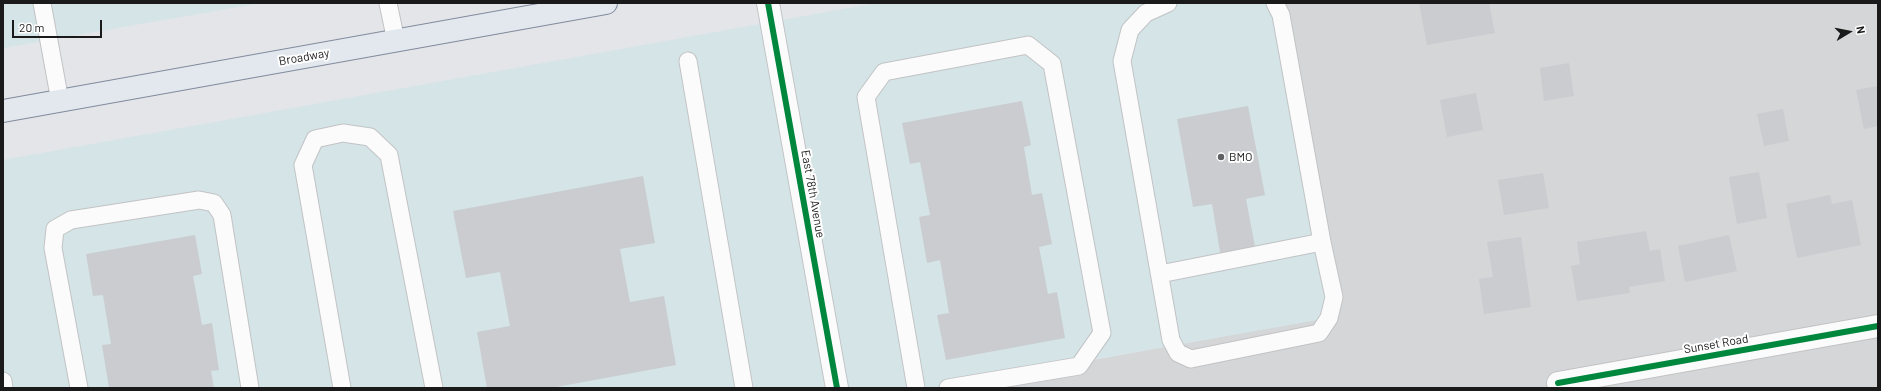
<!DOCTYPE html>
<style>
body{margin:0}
#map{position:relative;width:1881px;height:391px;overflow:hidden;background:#e3e5e9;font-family:Barlow,sans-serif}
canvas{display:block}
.frame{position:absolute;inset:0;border:4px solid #1a1a1a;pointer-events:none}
.north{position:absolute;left:1829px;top:12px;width:40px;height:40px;-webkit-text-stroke:3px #fff;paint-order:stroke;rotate:80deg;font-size:11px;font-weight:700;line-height:16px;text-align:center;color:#1a1a1a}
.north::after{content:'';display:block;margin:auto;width:14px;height:18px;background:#1a1a1a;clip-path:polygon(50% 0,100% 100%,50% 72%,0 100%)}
.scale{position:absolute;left:12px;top:20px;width:90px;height:18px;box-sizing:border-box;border:2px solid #1a1a1a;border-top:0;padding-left:5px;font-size:12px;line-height:14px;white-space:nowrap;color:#1a1a1a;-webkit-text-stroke:3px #fff;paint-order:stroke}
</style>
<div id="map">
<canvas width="1881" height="391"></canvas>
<div class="frame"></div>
<div class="north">N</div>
<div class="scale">20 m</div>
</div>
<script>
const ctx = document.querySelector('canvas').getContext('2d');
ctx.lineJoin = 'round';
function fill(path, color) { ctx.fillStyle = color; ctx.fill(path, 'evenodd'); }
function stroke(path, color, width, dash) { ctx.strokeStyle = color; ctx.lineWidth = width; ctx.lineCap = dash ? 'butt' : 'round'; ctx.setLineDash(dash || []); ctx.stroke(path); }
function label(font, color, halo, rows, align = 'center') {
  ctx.font = font + ' Barlow,sans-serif'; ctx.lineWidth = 4; ctx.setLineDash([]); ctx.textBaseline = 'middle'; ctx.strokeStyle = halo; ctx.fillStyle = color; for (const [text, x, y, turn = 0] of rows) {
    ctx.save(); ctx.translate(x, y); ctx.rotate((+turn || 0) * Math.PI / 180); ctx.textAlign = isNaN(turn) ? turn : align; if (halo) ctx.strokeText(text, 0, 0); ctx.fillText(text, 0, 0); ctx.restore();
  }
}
const residential = new Path2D(`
 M1279,3H1878V388H940L1329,317Z`);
const commercial = new Path2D(`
 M3,3H261L3,48Z
 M877,3H1279L1329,318L932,388H3V160Z`);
const building = new Path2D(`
 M1419,3H1489L1495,33L1427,45Z
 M1569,63L1574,96L1544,101L1540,68Z
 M1878,86V126L1864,129L1856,90Z
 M1476,93L1483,130L1447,137L1440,100Z
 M1022,101L1031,145L1024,147L1032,195L1042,193L1052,244L1039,247L1048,294L1057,292L1065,338L946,360L937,315L949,313L940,260L927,263L919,217L930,215L920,162L910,164L902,123Z
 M1248,106L1265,195L1246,199L1256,252L1221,258L1212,204L1193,207L1177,119Z
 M1783,109L1789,141L1764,146L1757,114Z
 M1759,172L1767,218L1737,224L1729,177Z
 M1543,173L1549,208L1504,215L1498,180Z
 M643,176L655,243L620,249L630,302L664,296L676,365L551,388H487L477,332L510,326L500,272L466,278L453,211Z
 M1830,195L1832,204L1852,200L1861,245L1797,258L1786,204Z
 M1646,231L1650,251L1660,249L1665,281L1629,287L1630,293L1577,301L1571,266L1580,264L1577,242Z
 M195,235L202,274L193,276L202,325L212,323L219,370L211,371L214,388H109L102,345L111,344L103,295L93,296L86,254Z
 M1729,235L1737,271L1685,282L1678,246Z
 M1521,237L1531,307L1484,314L1479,279L1493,277L1487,242Z`);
const lane = new Path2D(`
 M42,3L60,101
 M388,3L396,41
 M1168,3L1146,13L1130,30L1122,61L1171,340L1178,353L1191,359L1319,333L1329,318L1334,297L1322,242L1281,15L1275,3
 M688,61L744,388
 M1160,274L1322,242
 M3,381L4,388
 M79,388L53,248L55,229L71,220L199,200L214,203L222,215L250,388
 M342,388L303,165L315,139L343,133L370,137L389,155L434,388
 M916,388L866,97L884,72L1028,45L1052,64L1102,333L1079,366L948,388`);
const street = new Path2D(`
 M768,3L837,388
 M1558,383L1878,326`);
const primary = new Path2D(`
 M3,111L606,3`);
const cycleway = new Path2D(`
 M768,3L837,388
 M1558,383L1878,326`);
const markers = [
 [1221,157,4,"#606162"]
];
const streetNames = [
 ["Broadway",304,57,-10],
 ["East 78th Avenue",813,194,80],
 ["Sunset Road",1716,344,-10]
];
const poiNames = [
 ["BMO",1229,157]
];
fill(residential, '#d4d6d8');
fill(commercial, '#d4e4e7');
fill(building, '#caccd0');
stroke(lane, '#c2c3c4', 19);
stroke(street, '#c2c3c4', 24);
stroke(primary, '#818b9d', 24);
stroke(lane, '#fbfbfc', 17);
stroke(street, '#fbfbfc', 22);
stroke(primary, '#e3e8ee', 22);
stroke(cycleway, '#00873e', 6);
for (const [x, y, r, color] of markers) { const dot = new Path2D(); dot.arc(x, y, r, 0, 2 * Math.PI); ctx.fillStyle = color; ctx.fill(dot); stroke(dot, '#fff', 1.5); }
label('12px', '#1a1a1a', '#fff', streetNames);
label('12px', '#1a1a1a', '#fff', poiNames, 'left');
</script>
